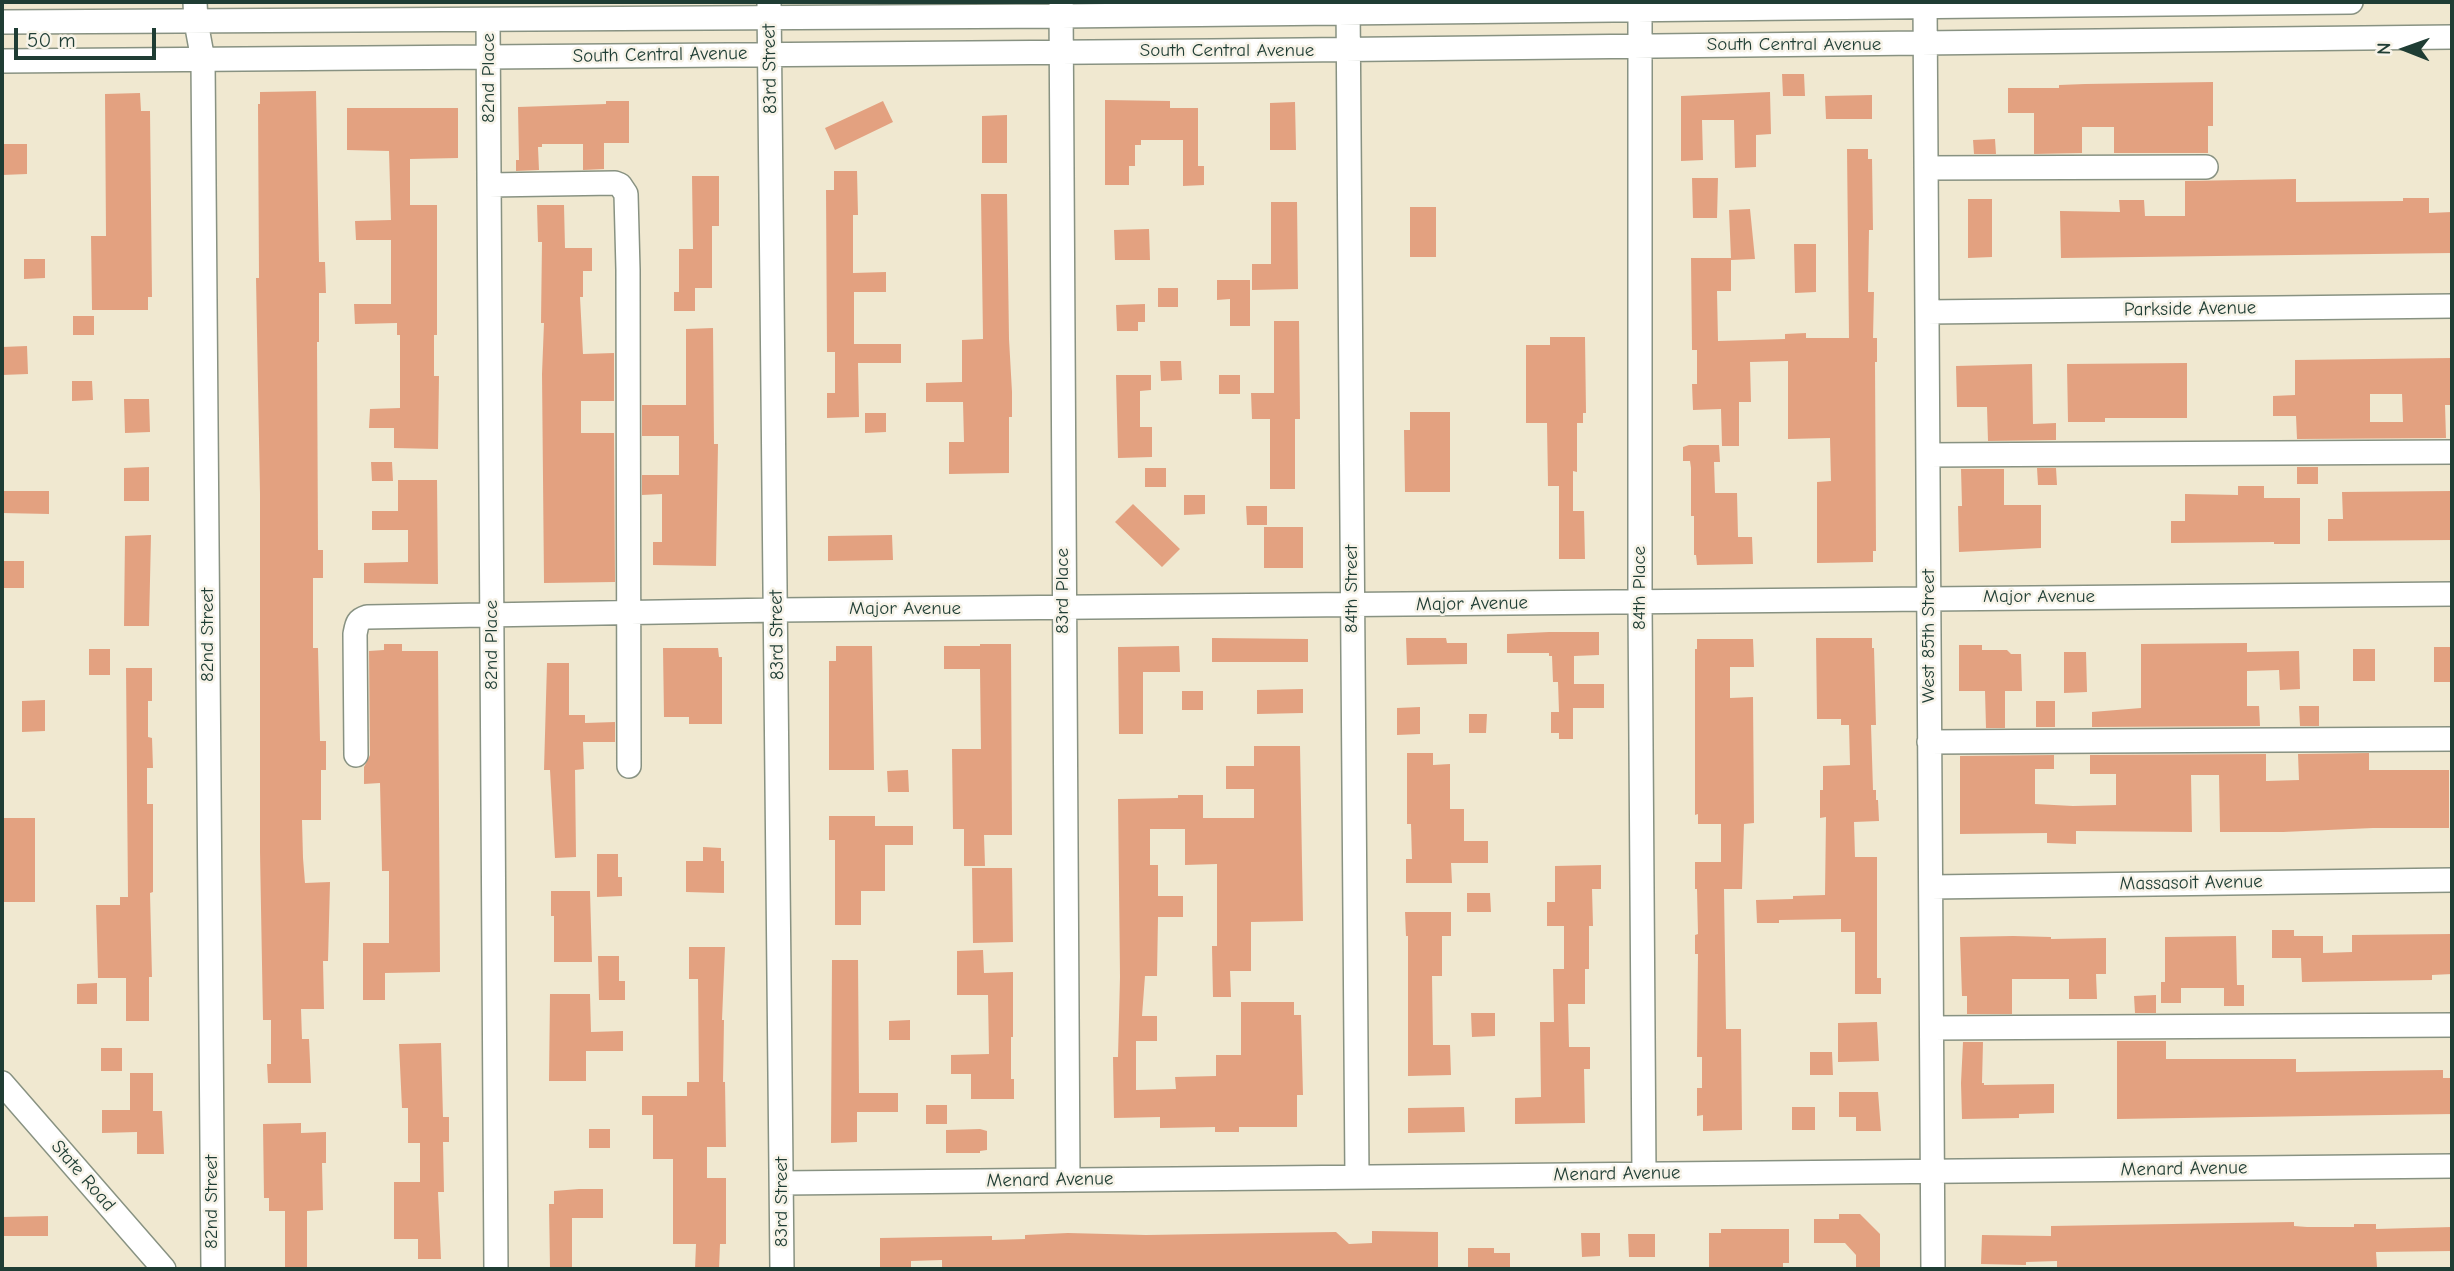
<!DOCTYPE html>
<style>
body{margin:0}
#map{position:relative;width:2454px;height:1271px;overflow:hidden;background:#f0e8d0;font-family:"Comic Neue",sans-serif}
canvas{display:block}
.frame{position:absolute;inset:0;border:4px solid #1f3d34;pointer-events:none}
.north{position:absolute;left:2370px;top:14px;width:70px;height:70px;-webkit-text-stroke:5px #f7f3e8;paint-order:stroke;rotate:271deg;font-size:19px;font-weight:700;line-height:28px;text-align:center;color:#1f3d34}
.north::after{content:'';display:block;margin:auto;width:24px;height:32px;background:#1f3d34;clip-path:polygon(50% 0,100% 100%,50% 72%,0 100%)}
.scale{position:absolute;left:14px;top:28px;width:142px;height:32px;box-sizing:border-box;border:4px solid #1f3d34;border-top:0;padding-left:9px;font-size:21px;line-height:24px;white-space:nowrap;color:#1f3d34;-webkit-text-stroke:5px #f7f3e8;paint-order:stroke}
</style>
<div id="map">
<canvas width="2454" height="1271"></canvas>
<div class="frame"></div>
<div class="north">N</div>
<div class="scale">50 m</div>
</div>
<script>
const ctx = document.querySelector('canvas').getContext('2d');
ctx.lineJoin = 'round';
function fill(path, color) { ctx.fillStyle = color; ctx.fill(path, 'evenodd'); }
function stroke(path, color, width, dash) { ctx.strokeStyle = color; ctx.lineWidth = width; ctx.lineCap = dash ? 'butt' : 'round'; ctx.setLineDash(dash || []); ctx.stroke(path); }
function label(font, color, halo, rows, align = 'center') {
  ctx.font = font + ' "Comic Neue",sans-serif'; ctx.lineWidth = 5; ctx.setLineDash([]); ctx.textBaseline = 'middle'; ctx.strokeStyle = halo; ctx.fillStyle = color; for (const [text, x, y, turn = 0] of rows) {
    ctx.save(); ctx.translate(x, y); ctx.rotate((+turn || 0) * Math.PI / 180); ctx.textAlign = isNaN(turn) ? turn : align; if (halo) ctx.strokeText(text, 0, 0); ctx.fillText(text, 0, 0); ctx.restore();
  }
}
const building = new Path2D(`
 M1782,74H1804L1805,96H1783Z
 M2213,82V126H2208V153H2114V127H2082V153L2034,154V113H2008V88H2059V85L2085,84Z
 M316,91L319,262H325L326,293H319V342H317L318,550H323V578H313V648H318L320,741H326V770H321V820H302L303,858L305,883L330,882L328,961H323L324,1009H301L302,1039H309L311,1083H268L267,1064H271V1020H263L260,852V494L256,278H259L258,104H260V92Z
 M1770,92L1771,134L1756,135V167L1735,168L1734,120H1702L1703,160L1681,161V96Z
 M140,93L141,111H150L152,297H148V310H92L91,236H106L105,94Z
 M1872,95V119H1826L1825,96Z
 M1105,100L1170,101V108H1198V166H1204V185L1183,186V140H1141V145H1135V166H1129V185H1105Z
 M606,101H629V143H604V169L583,170V144H542V147H538L539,170L516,171V160H519L518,107L606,104Z
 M883,101L893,122L835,150L825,128Z
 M1295,102L1296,150H1270V103Z
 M347,108H458V158L410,159V205H437V335H434V376H439L438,449L394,448V428H369L370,409L400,408V335H397V323L355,324L354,304H391V240H356L355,221L391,220L389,151L347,150Z
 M1007,115V163H982V116Z
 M1995,139L1996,154H1974L1973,140Z
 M2,144H27V174L2,175Z
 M1847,149H1868V159H1872L1873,230H1869L1868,292H1874L1873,338H1877V362H1875L1876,551H1873V562L1817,563V482L1831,481L1830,438L1788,439V361L1750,362L1751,402H1739V446H1722L1721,409L1693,410L1692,384H1697V350H1692L1691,258H1731L1729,210L1750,209L1755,259L1731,260V291H1717L1718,341L1785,339V334L1806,333V338H1849Z
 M834,171H857L858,215H853V273L886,272V292H854V344H901V363H858L859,417L827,418V393H835V352H827L826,190H834Z
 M692,176H719V226H712V288H695V311H674V292H679V249H693Z
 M1692,178H1718L1717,218H1693Z
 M2296,179V202L2403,201V198H2429V213L2452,212V253L2061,258L2060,211L2120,212L2119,200H2144L2145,216H2185V181Z
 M981,194H1007L1009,339L1012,392V417H1009V473L949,474V442H964L963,402H926V383L962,382V340L983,339Z
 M1968,199H1992V257L1968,258Z
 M1271,202H1297L1298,289L1252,290V264H1271Z
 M537,205H564L565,248H592V271H583V297H580L583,354L614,353V401H581V433H614L615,582L544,583L542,374L544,323H541L542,242H538Z
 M1410,207H1436V257H1410Z
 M1149,229L1150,260H1115L1114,230Z
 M1794,244H1816V292L1795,293Z
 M24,259H45V278L24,279Z
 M1217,280H1250V326H1230V299L1217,300Z
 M1158,288H1178V307H1158Z
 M1145,304V322H1138V331H1117L1116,305Z
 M73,316H94V335H73Z
 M1274,321H1299L1300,419H1295V489H1270V419H1252L1251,393H1274Z
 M713,328L714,444H718L716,566L653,565V542H662V494L642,495V475H679V436H642V405H686V329Z
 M1550,337H1585L1586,413H1583V423H1577V472L1573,471V511H1584L1585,559H1559V486H1548L1547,423H1526V345H1550Z
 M27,346L28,374L2,375V347Z
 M2452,358V405H2445L2446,438L2297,439L2296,416H2273V396L2295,395V360ZM2370,394H2402L2403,422H2370Z
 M1160,361H1181L1182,380L1161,381Z
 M2187,363V418H2105V422H2068L2067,364Z
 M2032,364L2033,424L2056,423V440L1988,441L1987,407H1957L1956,366Z
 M1116,375H1151V390L1140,391V427H1152V457L1118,458Z
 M1219,375H1240V394H1219Z
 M72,381H92L93,400L72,401Z
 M124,399H149L150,432L125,433Z
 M1410,412H1450V492H1405L1404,430H1410Z
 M865,413H886V432L865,433Z
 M1689,445H1719L1720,462H1714L1715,493H1737L1738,537H1752L1753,564L1697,565L1696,555H1694V516H1691V468L1690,461H1683V447Z
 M371,462H392L393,481H372Z
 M149,467V501H124V468Z
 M2297,467H2318V484H2297Z
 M1145,468H1166V487H1145Z
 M2037,468H2056L2057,485H2038Z
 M1961,469H2004V505H2041V548L1959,552L1958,506H1962Z
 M398,480H437L438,584L364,583V563L408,562V530H372V511H398Z
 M2238,486H2264V498H2300V544H2274V542L2171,543V521H2185V494L2238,495Z
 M2,491H49V514L2,513Z
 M2452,491V540L2328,541V519H2343L2342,492Z
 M1184,495H1205V514L1184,515Z
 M1133,504L1180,549L1162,567L1115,522Z
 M1246,506H1267V525H1247Z
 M1264,527H1303V568H1264Z
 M151,535L149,626H124L125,536Z
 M892,535L893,560L828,561V536Z
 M2,561H24V588H2Z
 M1549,632H1599V655L1574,656V684H1604V708H1573V739H1559V733H1551V712H1559L1558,682H1553L1552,656H1549V653H1507V634Z
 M1212,638L1308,639V662H1212Z
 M1406,638H1446L1447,643H1467V664L1407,665Z
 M1816,638H1872V648H1874L1876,725H1871L1873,790H1876V800H1878L1879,821L1854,822L1855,857H1877V978H1881V994H1855V932H1841V919L1779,920V923H1757L1756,900L1793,899V896L1825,895L1826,817L1820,818V790H1823V766L1850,765L1849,725H1841V719H1817Z
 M1697,639H1753L1754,667H1730V698L1753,697L1754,823L1744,824L1742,889H1724L1726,1029H1741L1742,1130L1703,1131V1115L1697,1116V1088H1702V1057H1697L1698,954H1695V935L1698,934L1697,889H1695V862H1721V824H1698V814L1695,815V649H1697Z
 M2247,643V652L2299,651L2300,689L2280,690L2279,670L2247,671V706H2259L2260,726L2092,727V712L2141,708V644Z
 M384,644H402V651H438L440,972L385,973V1000H363V943H389V871H382L380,783L364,784V767L370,755L369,651L384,650Z
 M980,644H1011L1012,835H984L985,866H964V829H953L952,749H981L980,669H944V646H980Z
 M1959,645H1982V650H2007L2011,654H2021L2022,691H2005V728H1986L1985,691H1959Z
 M836,646H872L874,770H829V661H836Z
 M1179,646L1180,672H1143V734H1119L1118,647Z
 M2434,647H2452V682H2434Z
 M663,648H718L719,657H722V724H689V717H664Z
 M89,649H110V675H89Z
 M2353,649H2375V681H2353Z
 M2064,652H2086L2087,692L2064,693Z
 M547,663H569V715H585V723L615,722V742H583L584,769L575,770L576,857L555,858L550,770H544Z
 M126,668H152V701H148V737L152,738L153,768H147V804H153V892L150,893L152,977H149V1021H126V978H98L96,905H120V897H128Z
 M1303,689V713L1257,714V690Z
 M1182,691H1203V710H1182Z
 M45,700V731L22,732V701Z
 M2036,701H2055V727H2036Z
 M2299,706H2319V726H2300Z
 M1420,707V734L1397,735V708Z
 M1469,714H1487L1486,733H1469Z
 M1254,746H1300L1303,921L1251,922V971H1230L1231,997H1213L1212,946H1217V864L1185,865V829H1150V865H1158V896H1183V917H1158L1157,976H1145L1142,1016H1157V1041H1136V1090L1176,1089L1175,1077L1216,1076V1055H1241V1002H1294V1015H1301L1303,1095H1297V1127H1239V1132H1215V1127L1160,1128V1117L1114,1118L1113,1057H1118L1120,977L1118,799L1178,798V795H1203V818H1254V789H1226V766H1254Z
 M1407,753H1433V765L1450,764V809H1464V841H1488V863H1451L1452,883H1406V859H1412L1411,824H1407Z
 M2369,753V770H2449V828H2373L2283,832H2220L2219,775H2191L2192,832L2076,831V844L2047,843V833L1960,834V756L2054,755V769H2035V804L2073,806L2116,805V774H2090V755L2266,754V781L2299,780L2298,754Z
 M908,770L909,792H888L887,771Z
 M829,816H875V826H913V845H885V891H861V925H835V840H829Z
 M2,818H35V902H2Z
 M703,847L721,848V861H724V893L686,892V861H703Z
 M597,854H618V877H622V896L597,897Z
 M1601,865V889H1592L1593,926H1589V969H1585V1004H1568L1569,1047H1590V1069H1584L1585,1123L1515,1124V1098L1541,1097L1540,1022H1554L1553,969H1564V926H1547V902H1555V866Z
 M972,868H1012L1013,942L973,943Z
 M551,891H590L592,962H554V916H551Z
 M1467,893H1490L1491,912H1467Z
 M1405,912H1451V936H1442V976H1432L1433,1045H1450L1451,1075L1408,1076V936H1406Z
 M2272,930H2294V936H2323V953L2352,952V935L2452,934V974L2432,975V980L2302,982L2301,958H2272Z
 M2013,936L2051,937V939L2106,938V974H2096L2097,999H2069V979H2012V1014H1967V996H1962L1960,937Z
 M2236,936L2237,985H2244V1006H2224V988H2181V1003H2161V982H2165V937Z
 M689,947H725L722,1020H724L723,1082H725L726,1147H707V1178H726V1244H720L719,1269H695L696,1244H673V1159H653V1115H642V1096H687V1082H699L698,979H689Z
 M983,950L984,973L1013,972V1037H1011V1079H1014V1099H971V1074H951V1055L989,1054L988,995H957V951Z
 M598,956H619V981H625V1000H599Z
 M832,960H858L859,1093H898V1112H857V1142L831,1143Z
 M97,983V1004H77V984Z
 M550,994H590L591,1032L623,1031V1051H586V1081H549Z
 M2156,995V1013H2135L2134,996Z
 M1471,1013H1495V1036L1472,1037Z
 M910,1020V1040H889V1021Z
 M1877,1022L1879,1061L1838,1062V1023Z
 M2117,1041H2166V1059H2296V1072L2443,1070V1078H2452V1114L2117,1119Z
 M1963,1042H1983L1982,1083H1984V1085L2054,1084V1113L2019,1114V1118L1962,1119L1961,1083Z
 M441,1043L443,1117H449V1142H443L444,1192H438L441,1259H418V1239H394V1182H420V1143H408V1108H402L399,1044Z
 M101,1048H122V1071H101Z
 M1810,1052H1832L1833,1075H1810Z
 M130,1073H153V1111H162L164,1154H137V1132L102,1133V1110H130Z
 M1839,1092H1878L1881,1131H1856V1117H1839Z
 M926,1105H947V1124H926Z
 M1464,1107L1465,1132L1408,1133V1108Z
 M1792,1107H1815V1130H1792Z
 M301,1123V1133L326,1132V1163H322L323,1210L307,1211V1269H285V1211H269V1198H264L263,1124Z
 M589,1129H610V1148H589Z
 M980,1129L987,1131V1150L980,1151V1153H946V1130Z
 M579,1189H603V1218H572V1269H550L549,1204H554V1191Z
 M1839,1214H1860L1880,1234V1269H1856V1255L1845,1243H1814V1219H1839Z
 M48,1216V1236H2V1217Z
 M2294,1222V1226L2307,1227H2354V1224H2376V1229L2452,1227V1251L2376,1252L2377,1267H2347V1269H2057V1261L2026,1262V1265L1981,1264L1982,1235L2051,1236V1226Z
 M1721,1229H1789V1263H1783V1269H1709V1233H1721Z
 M1372,1231L1438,1232V1269H942V1260L911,1261V1269H880V1238L992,1236V1240L1025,1239V1235L1068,1233L1146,1235L1336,1232L1349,1244L1372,1243Z
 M1581,1233H1600V1256L1582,1257Z
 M1628,1234H1655V1257H1629Z
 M1468,1248H1494V1253H1510V1269H1468Z`);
const minor = new Path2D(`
 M195,2L196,22L203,60L213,1269
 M769,2L782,1269
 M1061,2L1068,1180
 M1348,2L1357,1177
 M1640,2V602L1644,1174
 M1925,2L1933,1269
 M488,20L496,1269
 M2,22L1061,16L2351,2
 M2,61L1212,51L2452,37
 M1926,168L2206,167
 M489,185L615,183L620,185L626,194L628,270L629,766
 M1927,312L2452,306
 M1928,455L2452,452
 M1929,742L2452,739
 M356,755L355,634C357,624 357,620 367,617L777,610L2452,594
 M1931,887L2452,880
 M1932,1028L2452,1025
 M2,1083L164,1269
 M782,1183L2452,1166`);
const streetNames = [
 ["South Central Avenue",1794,45],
 ["South Central Avenue",1227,51],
 ["South Central Avenue",660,55,-1],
 ["83rd Street",770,69,-91],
 ["82nd Place",489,78,-90],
 ["Parkside Avenue",2190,309,-1],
 ["84th Place",1640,588,-90],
 ["84th Street",1352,589,-90],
 ["83rd Place",1063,591,-90],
 ["Major Avenue",2039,597],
 ["Major Avenue",1472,604,-1],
 ["Major Avenue",905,609],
 ["82nd Street",208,635,-90],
 ["83rd Street",777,635,-91],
 ["West 85th Street",1929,636,-90],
 ["82nd Place",492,645,-90],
 ["Massasoit Avenue",2191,883,-1],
 ["Menard Avenue",2184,1169,-1],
 ["Menard Avenue",1617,1174,-1],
 ["State Road",83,1176,49],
 ["Menard Avenue",1050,1180,-1],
 ["82nd Street",212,1202,-90],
 ["83rd Street",782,1202,-90]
];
fill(building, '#e3a180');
stroke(minor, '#889282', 26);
stroke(minor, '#fff', 23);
label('19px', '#1f3d34', '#f7f3e8', streetNames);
</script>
